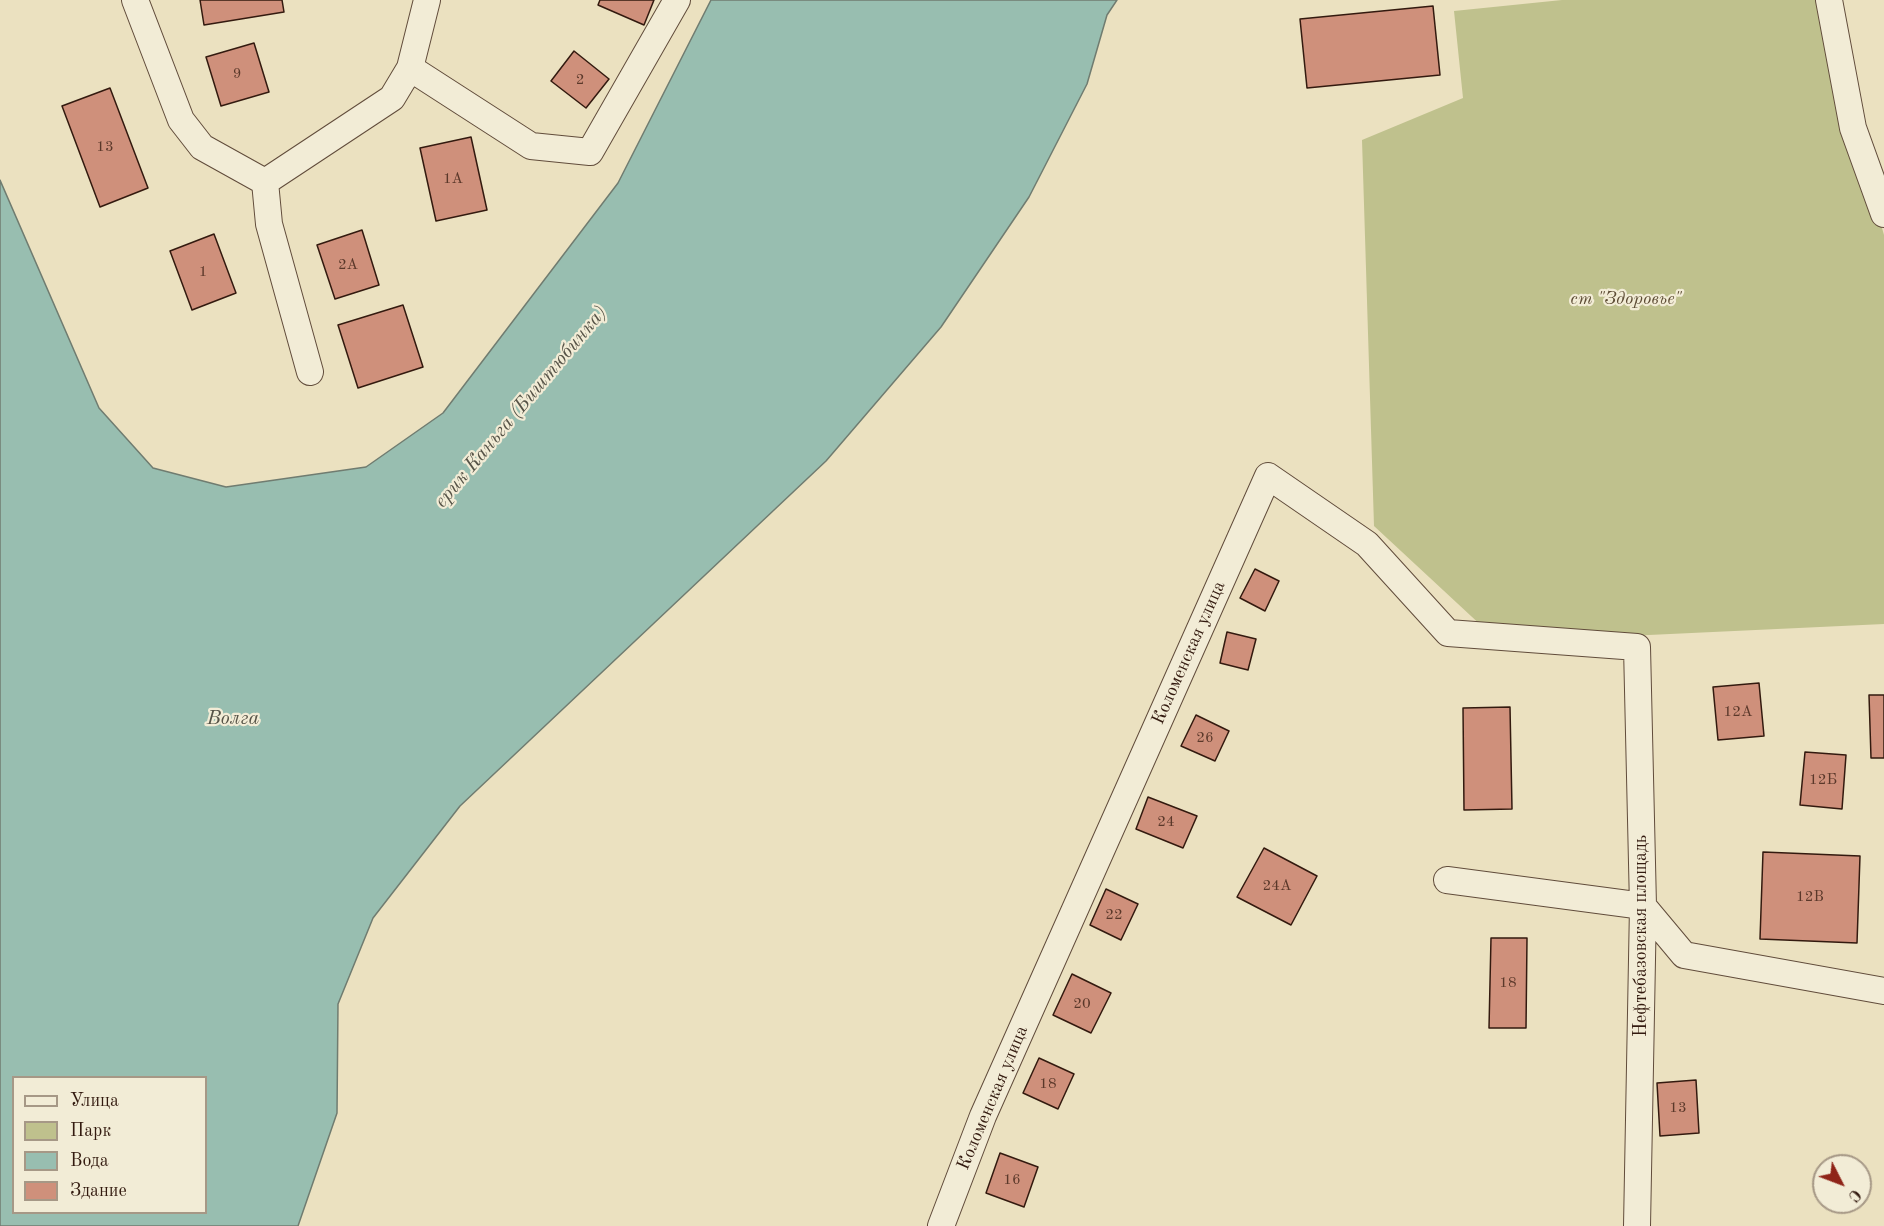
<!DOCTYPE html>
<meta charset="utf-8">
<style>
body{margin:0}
#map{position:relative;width:1884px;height:1226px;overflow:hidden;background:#ebe1c0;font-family:"Old Standard TT",serif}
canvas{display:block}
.legend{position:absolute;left:12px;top:1076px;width:195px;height:138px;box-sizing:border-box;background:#f2ecd6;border:2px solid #a69886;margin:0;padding:8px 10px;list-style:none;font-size:18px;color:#331a0f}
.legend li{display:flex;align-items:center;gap:12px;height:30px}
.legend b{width:30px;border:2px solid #a69886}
.north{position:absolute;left:1812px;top:1154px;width:60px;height:60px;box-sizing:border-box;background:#f2ecd6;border:2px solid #a69886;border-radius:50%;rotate:132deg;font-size:16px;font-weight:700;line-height:24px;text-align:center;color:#331a0f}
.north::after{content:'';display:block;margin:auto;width:21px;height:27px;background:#8f2418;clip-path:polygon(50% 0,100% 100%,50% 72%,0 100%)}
</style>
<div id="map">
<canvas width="1884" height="1226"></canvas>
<ul class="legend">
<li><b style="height:8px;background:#f2ecd6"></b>Улица</li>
<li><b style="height:16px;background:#bfc18d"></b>Парк</li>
<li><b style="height:16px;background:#98beb0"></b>Вода</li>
<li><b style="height:16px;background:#cf907b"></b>Здание</li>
</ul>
<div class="north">С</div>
</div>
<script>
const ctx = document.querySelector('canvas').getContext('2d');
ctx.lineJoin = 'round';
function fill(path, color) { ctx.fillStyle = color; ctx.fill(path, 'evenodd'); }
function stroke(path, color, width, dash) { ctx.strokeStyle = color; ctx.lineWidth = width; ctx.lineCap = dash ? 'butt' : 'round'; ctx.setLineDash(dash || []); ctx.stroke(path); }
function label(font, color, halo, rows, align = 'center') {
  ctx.font = font + ' "Old Standard TT",serif'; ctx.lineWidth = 4.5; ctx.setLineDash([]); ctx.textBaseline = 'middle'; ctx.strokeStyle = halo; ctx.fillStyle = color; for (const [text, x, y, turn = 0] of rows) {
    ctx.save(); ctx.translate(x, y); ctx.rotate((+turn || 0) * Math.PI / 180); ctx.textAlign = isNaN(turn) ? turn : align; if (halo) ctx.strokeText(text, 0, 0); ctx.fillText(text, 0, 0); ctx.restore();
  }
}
const green = new Path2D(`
 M1562,0H1817L1884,235V624L1499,642L1374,526L1362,140L1463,98L1454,11Z`);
const water = new Path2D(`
 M711,0H1117L1107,15L1087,84L1029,197L941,327L826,461L460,806L373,918L338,1004L337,1113L298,1226H0V180L99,408L153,468L226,487L366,467L443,413L618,183ZM14,1078H206V1212H14Z`);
const building = new Path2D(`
 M200,0H282L284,12L204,25Z
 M600,0H654L644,25L598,5Z
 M1433,6L1440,75L1307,88L1300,19Z
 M254,43L269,92L221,106L206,57Z
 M574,51L609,79L586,108L551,81Z
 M110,88L148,188L100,207L62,106Z
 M471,137L487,210L436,221L420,148Z
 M362,230L379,285L335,299L317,245Z
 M214,234L236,293L192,310L170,251Z
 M403,305L423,367L358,388L338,325Z
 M1255,569L1279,581L1265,611L1240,598Z
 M1227,632L1256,639L1248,670L1220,663Z
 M1759,683L1764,736L1718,740L1713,687Z
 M1869,695H1884V758H1871Z
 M1510,707L1512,809L1464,810L1463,708Z
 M1196,715L1229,731L1215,761L1181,746Z
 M1805,752L1846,755L1842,809L1800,805Z
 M1148,797L1197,816L1183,848L1136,829Z
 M1264,848L1317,876L1291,925L1237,897Z
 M1763,852L1860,856L1857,943L1760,939Z
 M1106,889L1138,904L1121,940L1090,925Z
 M1491,938H1527L1526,1028H1489Z
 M1072,974L1111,993L1091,1033L1053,1015Z
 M1039,1058L1074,1074L1058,1109L1023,1093Z
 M1696,1080L1699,1133L1660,1136L1657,1083Z
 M1000,1153L1038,1167L1024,1207L986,1193Z`);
const minor = new Path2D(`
 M135,0L181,120L202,147L265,182
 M1829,0L1853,128L1884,214
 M410,68L531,146L590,152L677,0
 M310,372L269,224L265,182L392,98L410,68L427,0
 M1447,880L1643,906L1684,955L1884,991
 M941,1226L983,1116L1268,476L1367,544L1448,633L1637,647L1643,906L1637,1226`);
const numberNames = [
 ["9",237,74],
 ["2",580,80],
 ["13",105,147],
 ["1А",453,179],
 ["2А",348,265],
 ["1",203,272],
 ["12А",1738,712],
 ["26",1205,738],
 ["12Б",1823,780],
 ["24",1166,822],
 ["24А",1277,886],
 ["12В",1810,897],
 ["22",1114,915],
 ["18",1508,983],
 ["20",1082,1004],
 ["18",1048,1084],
 ["13",1678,1108],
 ["16",1012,1180]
];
const parkNames = [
 ["ст \"Здоровье\"",1626,299]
];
const streetNames = [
 ["Коломенская улица",1189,653,-66],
 ["Нефтебазовская площадь",1641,936,-90],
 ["Коломенская улица",993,1098,-67]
];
const waterNames = [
 ["ерик Каньга (Биштюбинка)",521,407,-50],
 ["Волга",233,719]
];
fill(green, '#bfc18d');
fill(water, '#98beb0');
stroke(water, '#707c70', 1.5);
fill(building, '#cf907b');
stroke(building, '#331a0f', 1.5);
stroke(minor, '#614c3b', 28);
stroke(minor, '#f2ecd6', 26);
label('15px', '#5a382a', null, numberNames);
label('italic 18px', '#5d4c35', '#f2ecd6', parkNames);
label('18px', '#331a0f', '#f2ecd6', streetNames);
label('italic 20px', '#565347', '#f2ecd6', waterNames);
</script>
